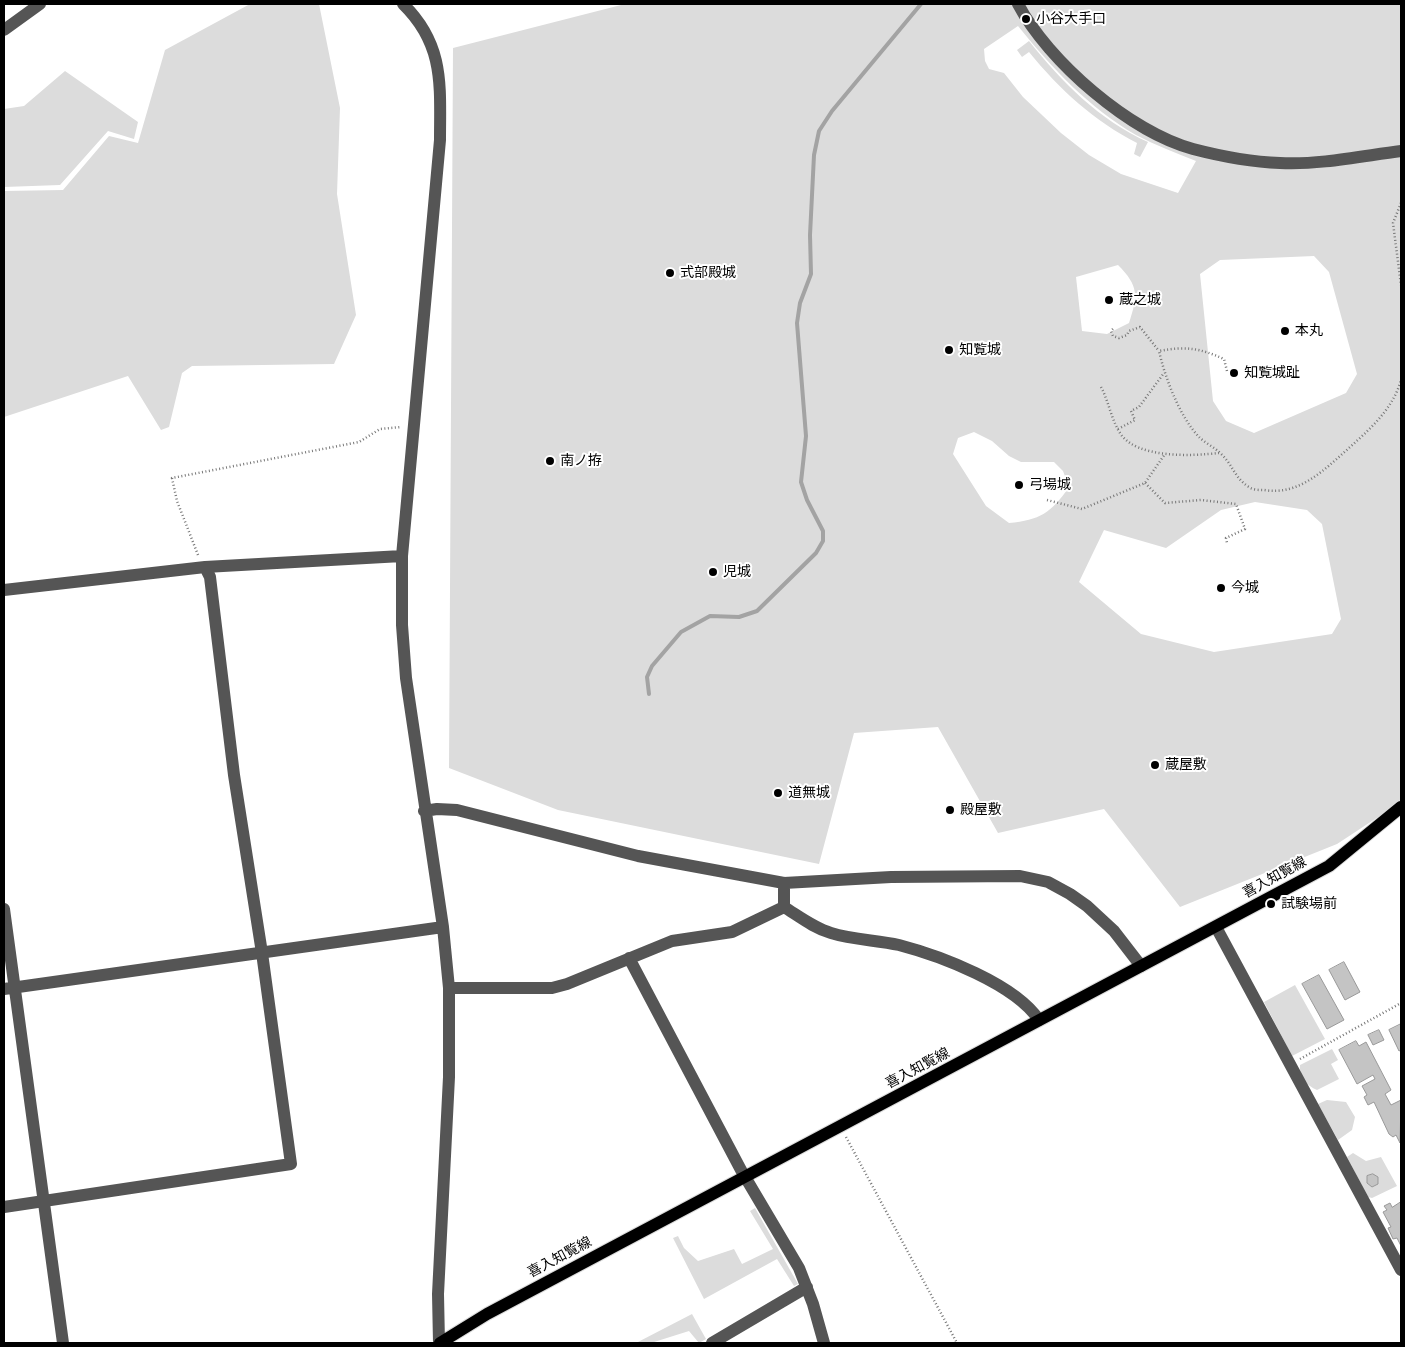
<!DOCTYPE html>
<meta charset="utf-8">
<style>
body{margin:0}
#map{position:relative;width:1405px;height:1347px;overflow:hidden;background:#fff;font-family:"Roboto Condensed",sans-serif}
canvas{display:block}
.frame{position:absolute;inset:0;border:5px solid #000;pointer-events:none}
</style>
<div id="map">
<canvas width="1405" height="1347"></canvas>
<div class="frame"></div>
</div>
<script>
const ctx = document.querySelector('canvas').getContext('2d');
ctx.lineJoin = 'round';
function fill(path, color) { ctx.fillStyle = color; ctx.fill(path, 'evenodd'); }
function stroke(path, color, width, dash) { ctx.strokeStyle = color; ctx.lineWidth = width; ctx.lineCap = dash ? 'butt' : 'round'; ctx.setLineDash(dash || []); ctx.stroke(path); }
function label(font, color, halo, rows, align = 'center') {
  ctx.font = font + ' "Roboto Condensed","Noto Sans JP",sans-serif'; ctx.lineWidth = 4; ctx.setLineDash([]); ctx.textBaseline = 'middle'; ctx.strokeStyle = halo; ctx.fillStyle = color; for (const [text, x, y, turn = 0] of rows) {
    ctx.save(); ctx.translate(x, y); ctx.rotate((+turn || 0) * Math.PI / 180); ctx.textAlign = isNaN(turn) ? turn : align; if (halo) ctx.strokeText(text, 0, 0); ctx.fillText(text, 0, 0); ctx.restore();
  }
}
const green = new Path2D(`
 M250,4H319L340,108L337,194L356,315L334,364L192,366L182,373L169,427L161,430L128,376L4,417V191L63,190L109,136L138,143L165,50Z
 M625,4H1401V802L1337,844L1180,907L1104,809L998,833L938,727L854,733L819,864L558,810L449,768L453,48ZM1018,26C1053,69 1088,107 1136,135C1155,145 1176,153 1196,161L1178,193L1121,174L1089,155L1061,133L1023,97L1004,73L989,69L985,61L984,49ZM1314,256L1329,272L1357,374L1346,393L1254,433L1226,421L1213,401L1200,274L1220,260ZM1118,265C1139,286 1138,296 1129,323L1107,334L1082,331L1076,277ZM974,432L992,441L1009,456L1021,462H1054L1063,471L1069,487C1051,513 1040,520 1009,523L986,506L953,454L958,438ZM1255,502L1307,510L1322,524L1341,619L1332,634L1214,652L1141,634L1079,582L1104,530L1166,548L1221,510Z
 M1029,41C1062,82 1099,120 1148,142L1140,157L1134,154L1137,143C1094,121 1060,90 1029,52L1022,57L1017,50Z
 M65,71L138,122L134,139L108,131L60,185L4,187V109L24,106Z
 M1295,985L1325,1039L1292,1056L1264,1002Z
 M1332,1049L1338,1060L1331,1064L1339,1079L1317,1090C1307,1086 1299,1077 1300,1065Z
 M1327,1100L1346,1102L1355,1117L1352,1130L1338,1140L1318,1104Z
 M1353,1153L1366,1161L1381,1157L1397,1186L1372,1198L1368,1197L1347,1157Z
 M755,1208L798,1284L794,1286L777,1259L704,1299L673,1238L678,1236L684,1248L698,1261L734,1249L742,1264L773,1249L750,1211Z
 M692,1314L706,1339L699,1343L689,1331L651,1343H636Z`);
const stream = new Path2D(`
 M649,694L647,677L652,666L681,632L710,616L739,617L757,611L816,553L823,541V531L807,500L801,482L806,436L797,323L800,303L811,274L810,235L814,155L819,131L832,111L921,4`);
const building = new Path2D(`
 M1344,962L1360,992L1345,1000L1329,970Z
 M1319,975L1344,1020L1327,1029L1302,984Z
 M1401,1024V1050L1399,1051L1389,1030Z
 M1379,1030L1384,1040L1373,1045L1368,1035Z
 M1356,1041L1359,1046L1366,1042L1391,1090L1385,1094L1391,1105L1401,1100L1400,1143L1396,1135L1393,1137L1389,1134L1374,1102L1368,1105L1364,1097L1367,1095L1362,1086L1375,1079L1373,1075L1357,1084L1339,1050Z
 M1373,1174L1378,1177V1184L1372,1187L1367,1183V1176Z
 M1401,1202V1246L1397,1238L1393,1239L1388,1228L1391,1227L1383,1212L1387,1210L1384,1206L1390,1203L1392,1207Z`);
const path = new Path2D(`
 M1401,203L1393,223L1401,285
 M1113,329L1111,331L1113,336L1119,338L1127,335L1129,331L1140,327L1159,351
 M1227,371L1224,359C1199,348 1186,346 1159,351C1165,378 1180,417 1199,437C1205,443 1214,447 1220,453C1232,463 1235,479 1249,487C1253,490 1259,490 1264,490C1299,496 1324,470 1349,448C1370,429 1393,409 1401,380
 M1101,387C1109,402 1111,419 1120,433C1136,459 1193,456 1219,453
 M1118,429L1135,420L1131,411L1139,407L1164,373
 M1145,483L1165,503L1201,500L1236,504L1245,529L1226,538L1227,543
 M1047,500L1082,509L1145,483L1165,454
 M198,555L177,501L172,478L359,442L380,429L401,427
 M1300,1059L1401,1003
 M846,1137L957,1343`);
const minor = new Path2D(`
 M403,4C445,45 440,86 440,140L402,556V625L406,678L443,927L449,988V1077L438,1294L439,1343
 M1018,4C1048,61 1130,132 1193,149C1220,156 1252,162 1280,163C1320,165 1362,156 1401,151
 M4,30L40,4
 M4,590L205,567L402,556
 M424,811L437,809L457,810L638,856L784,883L891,877L1020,876L1048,882L1070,894L1087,906L1114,931L1141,966
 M784,907C800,917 814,928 831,933C853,940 877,940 899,945C941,956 1015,984 1039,1020
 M4,909L63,1343
 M1216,927L1401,1270
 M629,958L741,1170L799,1268L813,1304L824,1343
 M449,988H552L567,984L672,941L732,932L784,907V883
 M4,989L443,927
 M4,1207L291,1164L262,953L234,775L210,577L205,567
 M712,1343L807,1287`);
const major = new Path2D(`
 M440,1343L487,1314L1329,866L1401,807`);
const markers = [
 [1026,19,5,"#000"],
 [670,273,5,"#000"],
 [1109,300,5,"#000"],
 [1285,331,5,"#000"],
 [949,350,5,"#000"],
 [1234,373,5,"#000"],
 [550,461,5,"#000"],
 [1019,485,5,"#000"],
 [713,572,5,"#000"],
 [1221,588,5,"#000"],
 [1155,765,5,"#000"],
 [778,793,5,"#000"],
 [950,810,5,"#000"],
 [1271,904,5,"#000"]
];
const poiNames = [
 ["小谷大手口",1036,19],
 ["式部殿城",680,273],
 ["蔵之城",1119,300],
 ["本丸",1295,331],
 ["知覧城",959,350],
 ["知覧城趾",1244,373],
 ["南ノ拵",560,461],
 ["弓場城",1029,485],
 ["児城",723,572],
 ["今城",1231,588],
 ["蔵屋敷",1165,765],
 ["道無城",788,793],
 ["殿屋敷",960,810],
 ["試験場前",1281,904]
];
const streetNames = [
 ["喜入知覧線",1275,878,-29],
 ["喜入知覧線",918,1069,-28],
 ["喜入知覧線",560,1258,-28]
];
fill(green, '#dcdcdc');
stroke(stream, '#a3a3a3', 4);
fill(building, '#c4c4c4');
stroke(building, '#999', 1);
stroke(major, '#dbdbdb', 14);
stroke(path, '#777', 2.5, [1, 2.5]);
stroke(minor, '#555', 12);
stroke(major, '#000', 12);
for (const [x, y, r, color] of markers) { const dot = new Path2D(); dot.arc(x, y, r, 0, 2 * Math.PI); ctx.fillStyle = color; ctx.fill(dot); stroke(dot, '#fff', 2); }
label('14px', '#000', '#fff', poiNames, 'left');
label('14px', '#000', '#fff', streetNames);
</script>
